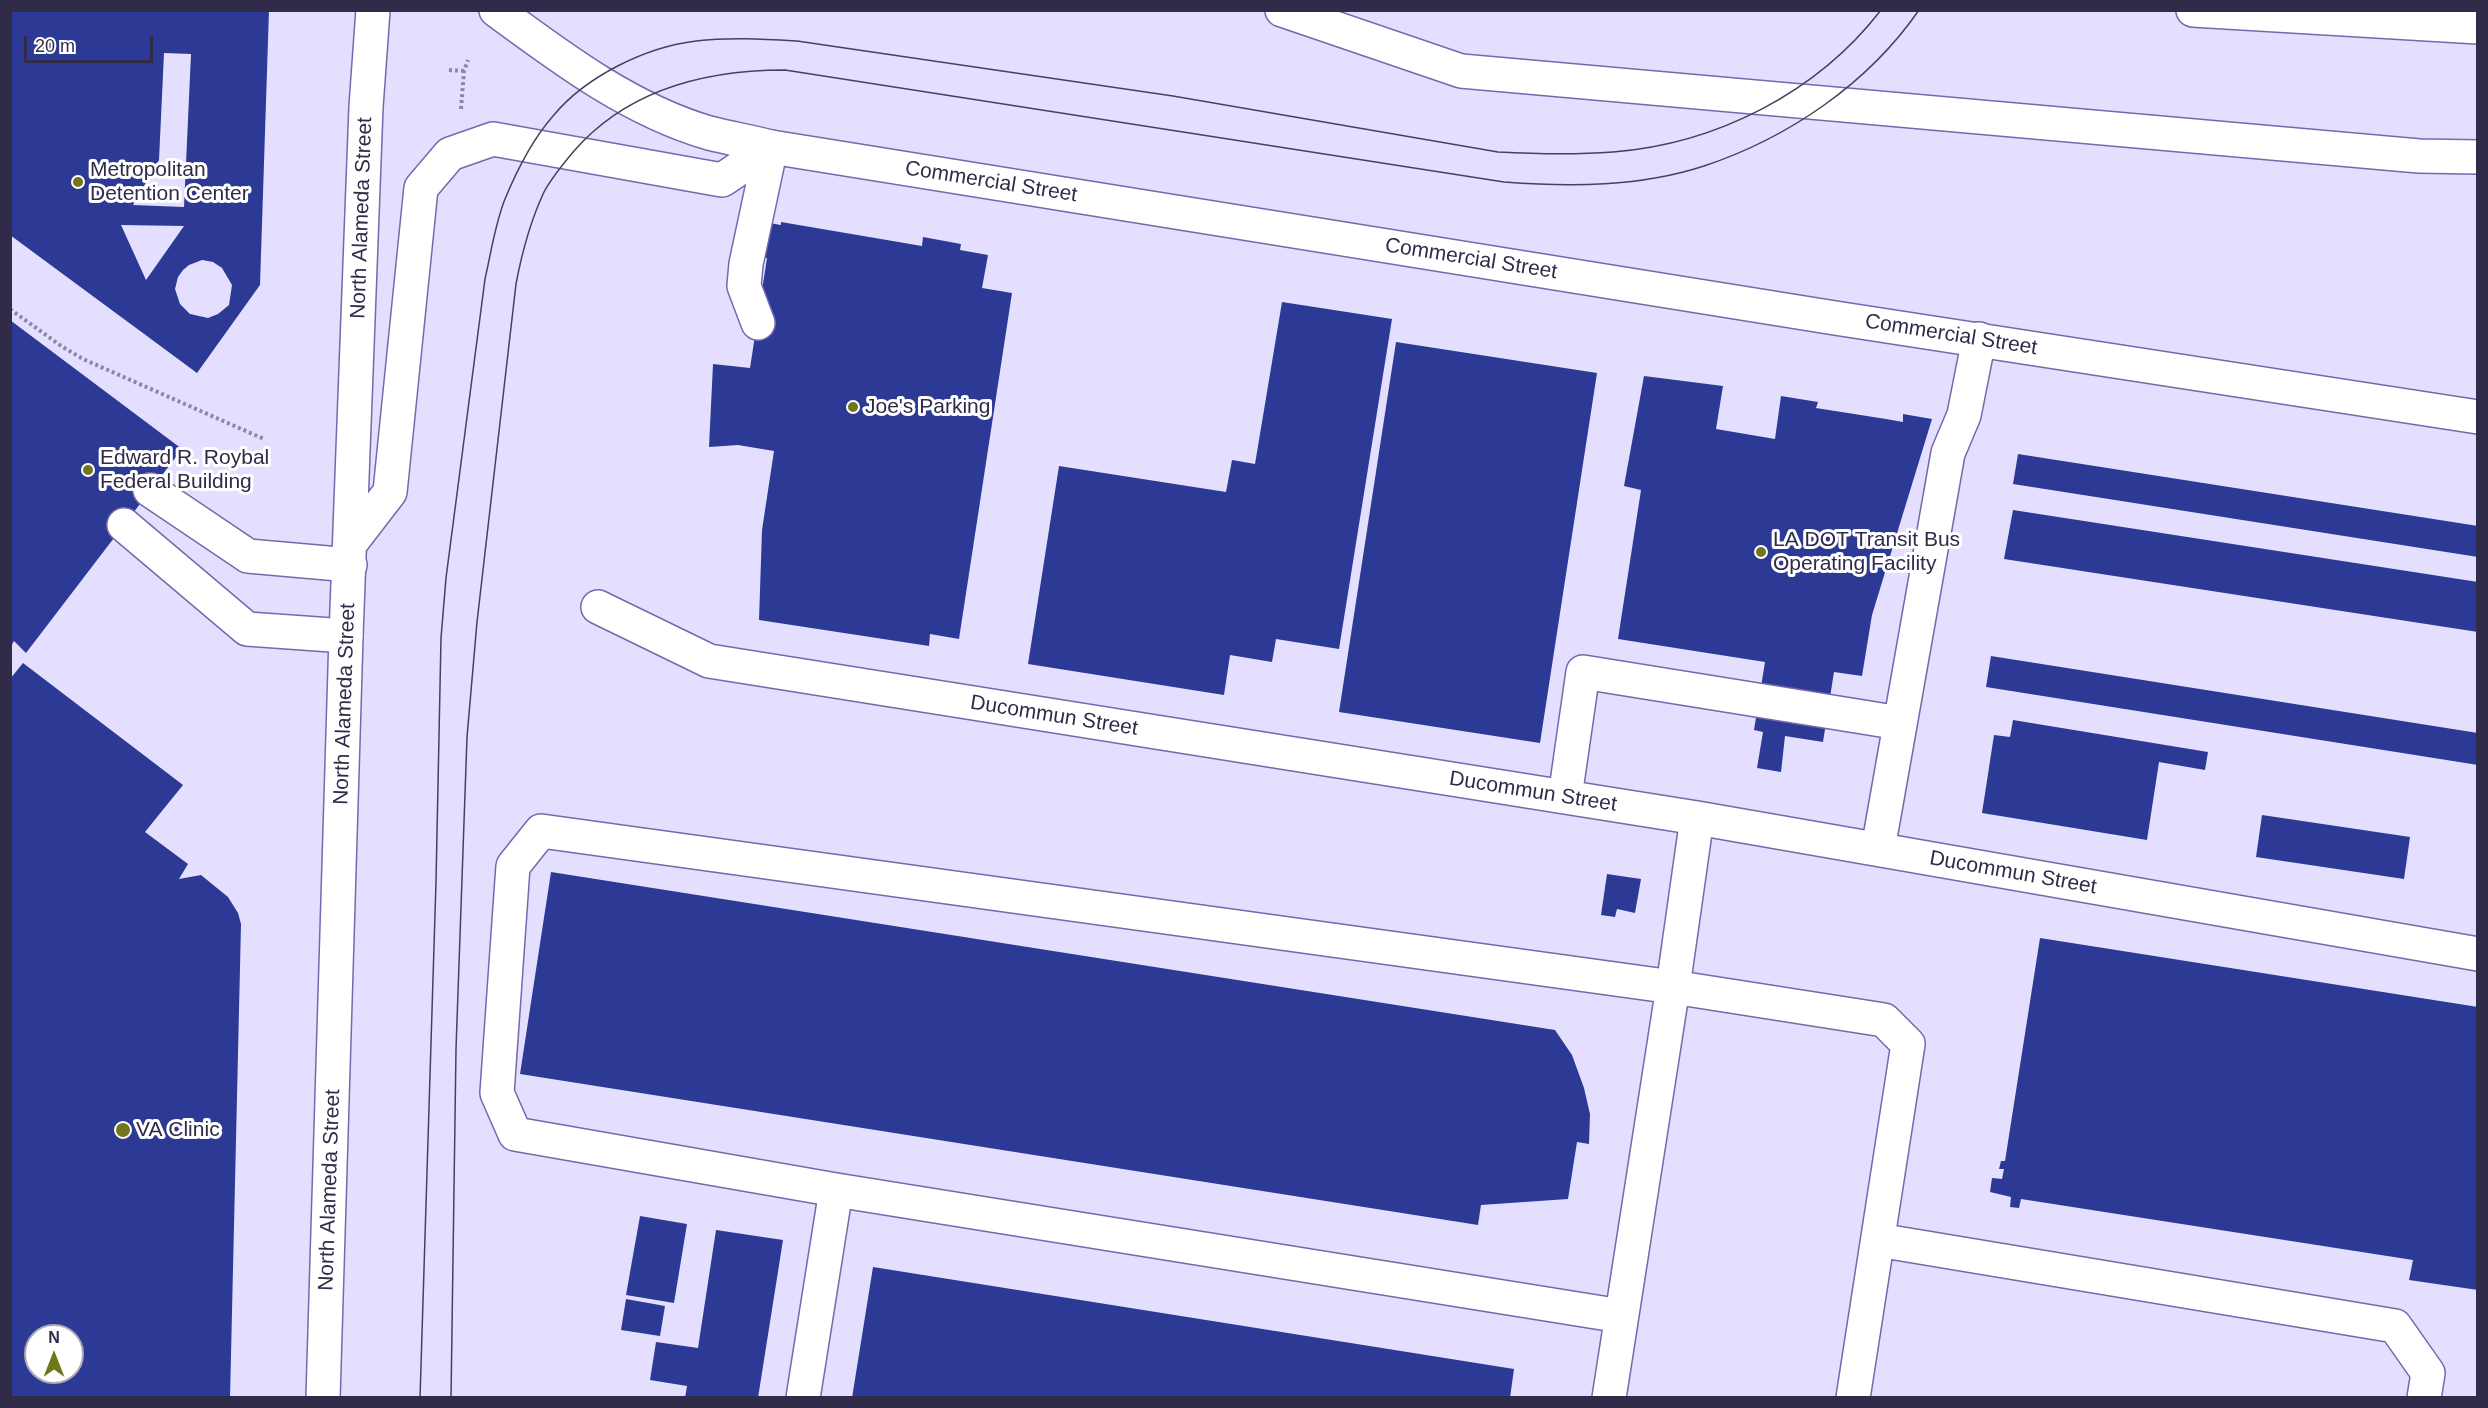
<!DOCTYPE html>
<style>
body{margin:0}
#map{position:relative;width:2488px;height:1408px;overflow:hidden;background:#e4dffe;font-family:Helvetica,sans-serif}
canvas{display:block}
.frame{position:absolute;inset:0;border:12px solid #302b48;pointer-events:none}
.north{position:absolute;left:24px;top:1324px;width:60px;height:60px;box-sizing:border-box;background:#fff;border:2px solid #acaab6;border-radius:50%;rotate:0deg;font-size:16px;font-weight:700;line-height:24px;text-align:center;color:#302b48}
.north::after{content:'';display:block;margin:auto;width:21px;height:27px;background:#71751c;clip-path:polygon(50% 0,100% 100%,50% 72%,0 100%)}
.scale{position:absolute;left:24px;top:36px;width:129px;height:27px;box-sizing:border-box;border:3px solid #302b48;border-top:0;padding-left:8px;font-size:18px;line-height:21px;white-space:nowrap;color:#302b48;-webkit-text-stroke:4px #fff;paint-order:stroke}
</style>
<div id="map">
<canvas width="2488" height="1408"></canvas>
<div class="frame"></div>
<div class="north">N</div>
<div class="scale">20 m</div>
</div>
<script>
const ctx = document.querySelector('canvas').getContext('2d');
ctx.lineJoin = 'round';
function fill(path, color) { ctx.fillStyle = color; ctx.fill(path, 'evenodd'); }
function stroke(path, color, width, dash) { ctx.strokeStyle = color; ctx.lineWidth = width; ctx.lineCap = dash ? 'butt' : 'round'; ctx.setLineDash(dash || []); ctx.stroke(path); }
function label(font, color, halo, rows, align = 'center') {
  ctx.font = font + ' Helvetica,sans-serif'; ctx.lineWidth = 6; ctx.setLineDash([]); ctx.textBaseline = 'middle'; ctx.strokeStyle = halo; ctx.fillStyle = color; for (const [text, x, y, turn = 0] of rows) {
    ctx.save(); ctx.translate(x, y); ctx.rotate((+turn || 0) * Math.PI / 180); ctx.textAlign = isNaN(turn) ? turn : align; if (halo) ctx.strokeText(text, 0, 0); ctx.fillText(text, 0, 0); ctx.restore();
  }
}
const building = new Path2D(`
 M10,10H269L260,285L197,373L10,235ZM164,53L191,54L184,207L133,205L159,160ZM121,225L184,226L146,280ZM202,260L213,262L222,268L232,285L229,305L218,314L208,318L190,314L180,304L175,289L178,277L183,270L189,265Z
 M764,222L781,225V222L922,246L923,237L961,244L960,250L988,255L982,288L1012,293L959,639L930,634L929,646L759,620L762,530L774,451L738,445L709,447L713,364L750,368L767,258L758,256Z
 M1282,302L1392,319L1339,649L1276,639L1272,662L1230,655L1224,695L1028,664L1059,466L1226,492L1232,460L1255,464Z
 M10,320L182,449L26,653L14,641L10,648Z
 M1396,342L1597,373L1540,743L1339,712Z
 M1644,376L1723,386L1716,429L1775,439L1781,396L1818,402L1816,408L1886,419L1903,422V414L1932,419L1872,615L1862,676L1834,672L1823,742L1785,736L1781,772L1757,768L1763,732L1754,730L1765,662L1618,639L1641,490L1624,486Z
 M2018,454L2478,526V557L2013,484Z
 M2013,510L2478,582V632L2004,559Z
 M1991,656L2478,733V765L1986,687Z
 M23,663L183,785L145,832L188,864L179,879L201,875L228,897L238,913L241,924L230,1398H10V679ZM36,1336H72V1372H36Z
 M2013,720L2208,752L2205,770L2159,762L2147,840L1982,813L1994,735L2010,737Z
 M2262,815L2410,837L2404,879L2256,857Z
 M551,872L1555,1030L1572,1055L1584,1088L1590,1114L1589,1144L1577,1142L1568,1199L1481,1205L1478,1225L520,1074Z
 M1607,874L1641,879L1635,913L1617,909L1615,917L1601,915Z
 M2040,938L2478,1007V1290L2409,1280L2413,1260L2021,1199L2019,1208L2010,1207L2011,1197L1990,1192L1992,1178L2002,1179L2004,1169H1999L2001,1161H2005Z
 M640,1216L687,1224L674,1303L626,1295Z
 M716,1230L783,1240L758,1398H685L687,1386L650,1380L656,1342L698,1348Z
 M873,1267L1514,1369L1510,1398H852Z
 M626,1299L665,1306L660,1336L621,1330Z`);
const path = new Path2D(`
 M449,70L464,71
 M461,109L464,71L468,60
 M10,309L61,346L83,359L264,439`);
const minor = new Path2D(`
 M758,323L744,286L746,264L771,147
 M150,490L248,556L350,565
 M124,525L247,629L346,636
 M598,607L709,661L1697,818L2478,954
 M1565,797L1583,672L1900,723
 M1878,849L1948,453L1964,415L1979,339
 M1878,1240L2395,1326L2428,1373L2424,1398
 M1621,1316L836,1190L515,1134L497,1093L513,866L541,831L1673,987L1884,1020L1908,1044L1853,1398
 M803,1398L836,1190
 M1609,1398L1673,987L1697,818`);
const major = new Path2D(`
 M496,10C561,58 630,110 709,133C729,138 751,142 771,147L1835,318L2478,417
 M350,544L390,492L421,188L450,154L493,139L722,180L771,147
 M323,1398L346,636L366,107L373,10`);
const highway = new Path2D(`
 M1282,10L1461,71L2419,156L2478,157
 M2193,10L2478,27`);
const tram = new Path2D(`
 M420,1398L436,882L441,638L446,578L485,279C491,253 495,224 505,199C517,170 532,140 553,116C586,76 646,47 696,41C730,37 763,39 797,41L1173,96L1498,152C1536,154 1574,155 1613,152C1716,144 1817,93 1881,10
 M451,1398L456,1049L467,737L477,622L516,284C522,252 530,222 544,192C552,177 563,164 574,151C628,89 705,70 785,70L1504,182C1570,187 1640,187 1704,166C1788,138 1868,84 1919,10`);
const markers = [
 [78,182,6,"#71751c"],
 [853,407,6,"#71751c"],
 [88,470,6,"#71751c"],
 [1761,552,6,"#71751c"],
 [123,1130,8,"#71751c"]
];
const poiNames = [
 ["Metropolitan",90,170],
 ["Detention Center",90,194],
 ["Joe's Parking",865,407],
 ["Edward R. Roybal",100,458],
 ["Federal Building",100,482],
 ["LA DOT Transit Bus",1773,540],
 ["Operating Facility",1773,564],
 ["VA Clinic",136,1130]
];
const streetNames = [
 ["Commercial Street",991,182,9],
 ["North Alameda Street",362,218,-88],
 ["Commercial Street",1471,259,9],
 ["Commercial Street",1951,335,9],
 ["North Alameda Street",345,704,-88],
 ["Ducommun Street",1054,716,9],
 ["Ducommun Street",1533,792,9],
 ["Ducommun Street",2013,873,10],
 ["North Alameda Street",330,1190,-88]
];
fill(building, '#2d3a95');
stroke(minor, '#7668ad', 36);
stroke(major, '#7668ad', 36);
stroke(highway, '#7668ad', 36);
stroke(path, '#8c87a5', 4, [3, 3]);
stroke(minor, '#fff', 33);
stroke(major, '#fff', 33);
stroke(highway, '#fff', 33);
stroke(tram, '#46415e', 1.5);
for (const [x, y, r, color] of markers) { const dot = new Path2D(); dot.arc(x, y, r, 0, 2 * Math.PI); ctx.fillStyle = color; ctx.fill(dot); stroke(dot, '#fff', 2); }
label('21px', '#302b48', '#fff', poiNames, 'left');
label('21px', '#302b48', '#fff', streetNames);
</script>
